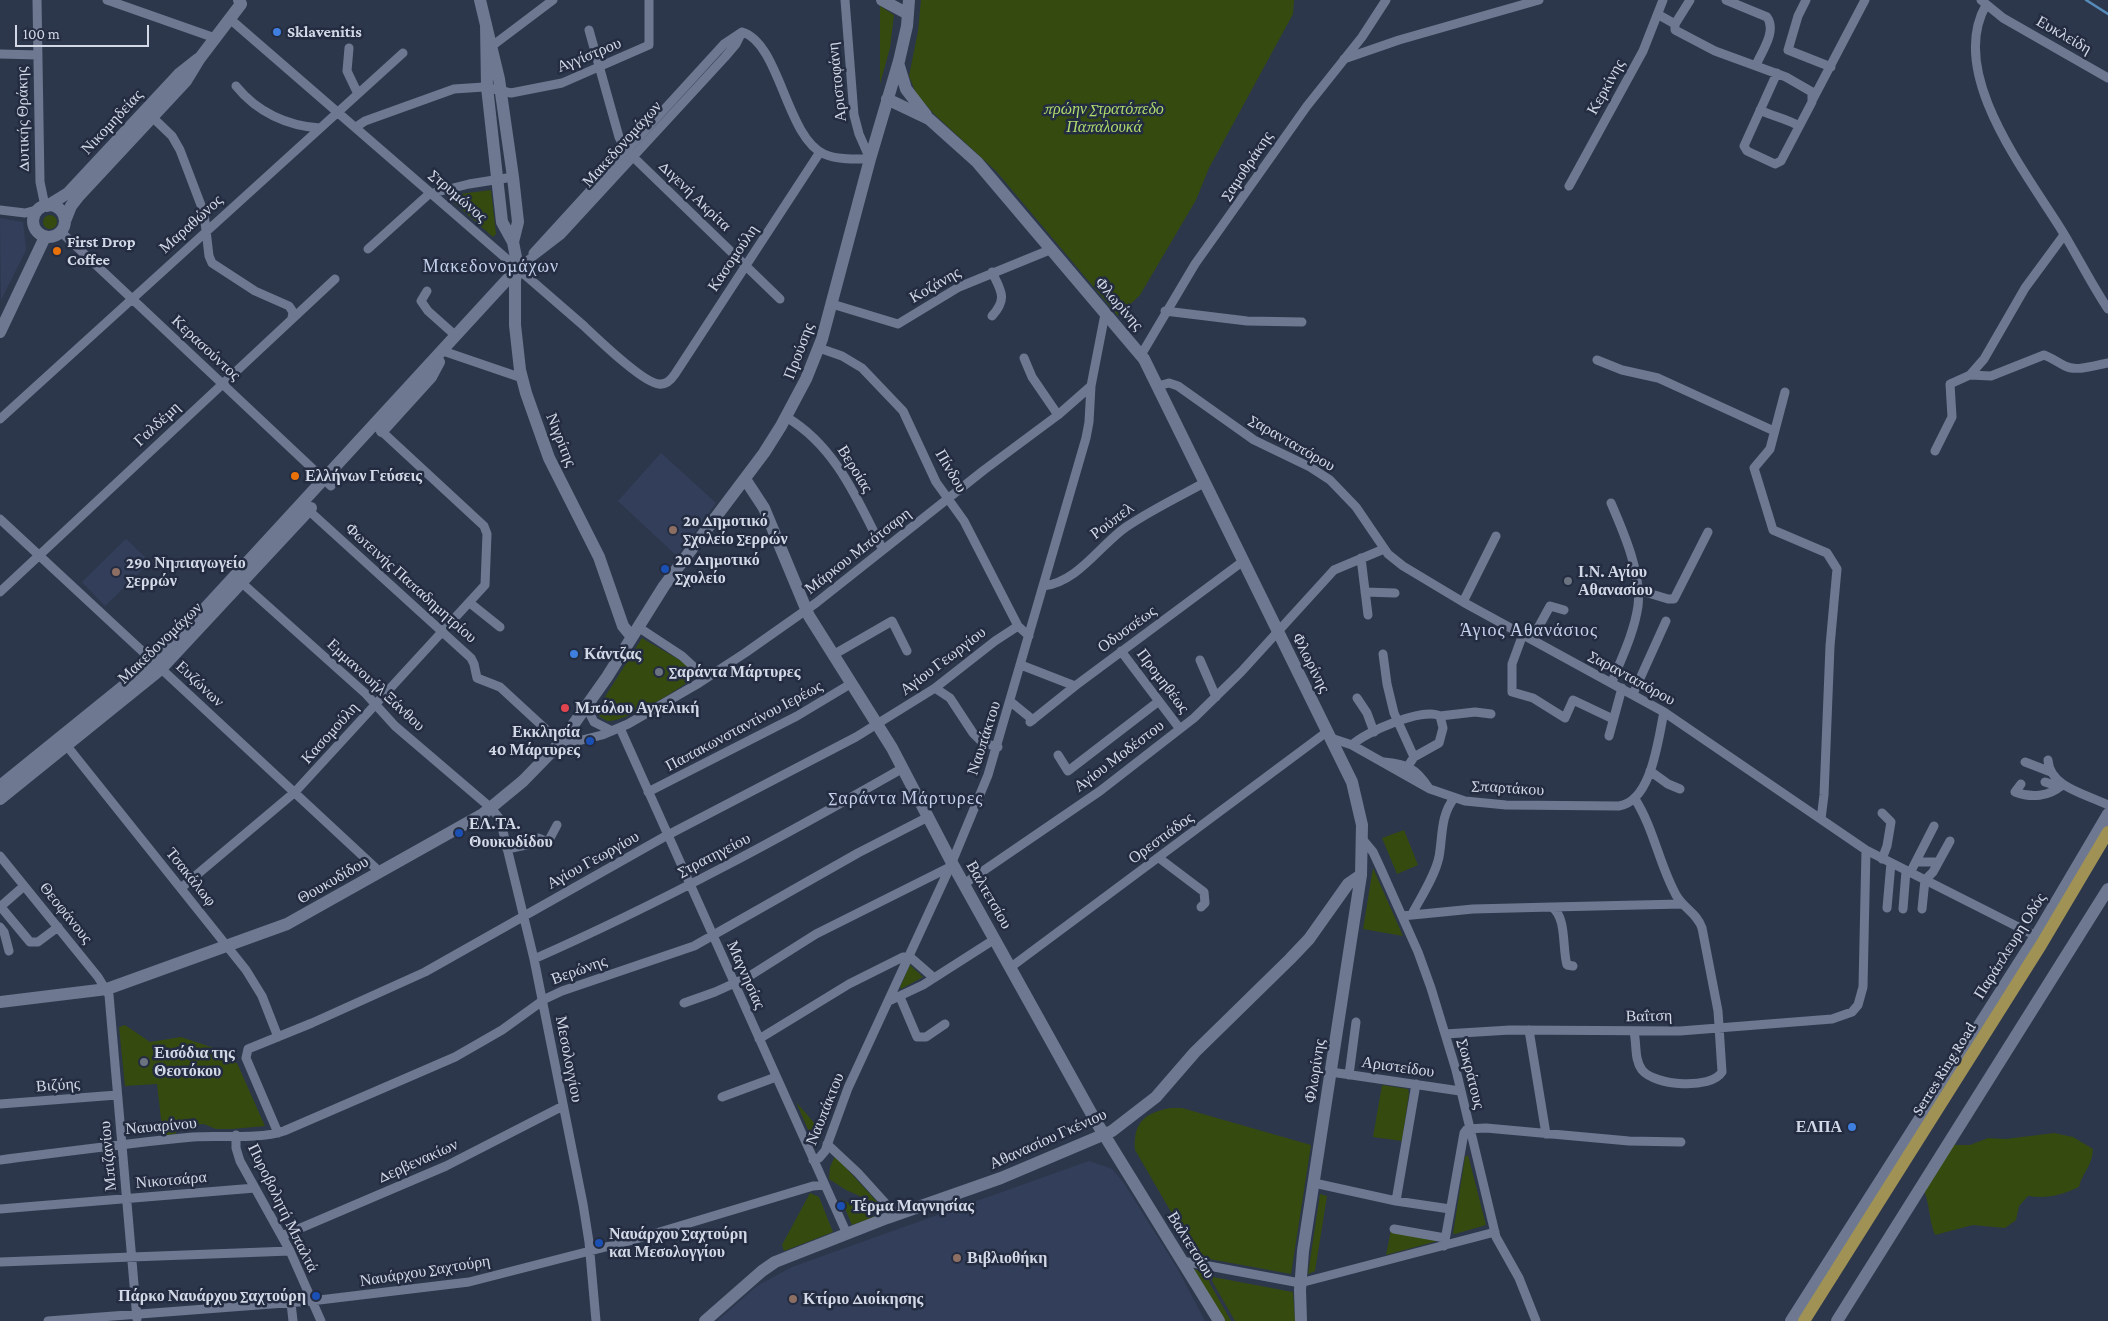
<!DOCTYPE html>
<meta charset="utf-8">
<style>
body{margin:0}
#map{position:relative;width:2108px;height:1321px;overflow:hidden;background:#2d374c;font-family:"Crimson Pro",serif}
canvas{display:block}
.scale{position:absolute;left:15px;top:25px;width:134px;height:22px;box-sizing:border-box;border:2px solid #d2d8e6;border-top:0;padding-left:6px;font-size:15px;line-height:18px;white-space:nowrap;color:#d2d8e6;-webkit-text-stroke:4px #232c41;paint-order:stroke}
</style>
<div id="map">
<canvas width="2108" height="1321"></canvas>
<div class="scale">100 m</div>
</div>
<script>
const ctx = document.querySelector('canvas').getContext('2d');
ctx.lineJoin = 'round';
function fill(path, color) { ctx.fillStyle = color; ctx.fill(path, 'evenodd'); }
function stroke(path, color, width, dash) { ctx.strokeStyle = color; ctx.lineWidth = width; ctx.lineCap = dash ? 'butt' : 'round'; ctx.setLineDash(dash || []); ctx.stroke(path); }
function label(font, color, halo, rows, align = 'center') {
  ctx.font = font + ' "Crimson Pro",serif'; ctx.lineWidth = 5; ctx.setLineDash([]); ctx.textBaseline = 'middle'; ctx.strokeStyle = halo; ctx.fillStyle = color; for (const [text, x, y, turn = 0] of rows) {
    ctx.save(); ctx.translate(x, y); ctx.rotate((+turn || 0) * Math.PI / 180); ctx.textAlign = isNaN(turn) ? turn : align; if (halo) ctx.strokeText(text, 0, 0); ctx.fillText(text, 0, 0); ctx.restore();
  }
}
const built = new Path2D(`
 M0,218L23,222L26,250L1,300Z
 M661,453L716,503L677,556L618,501Z
 M126,539L150,562L105,606L82,582Z
 M1089,1161L1112,1169L1123,1182L1177,1268L1205,1321H717L757,1286L792,1267Z`);
const green = new Path2D(`
 M921,0H1294L1293,14L1209,168L1196,200L1140,295L1118,316L996,171L933,113L916,93L909,76L918,31Z
 M880,6L894,15L890,48L880,84Z
 M491,190L496,234L493,237L450,199L452,195Z
 M43 222a7 7 0 1 1 14 0a7 7 0 1 1-14 0Z
 M642,638C662,650 681,660 700,674C682,687 628,722 607,721L599,716L598,708Z
 M1404,830L1418,865L1397,874L1382,838Z
 M1373,868L1403,936L1363,929Z
 M910,965L923,977L901,989L900,987Z
 M125,1025L150,1042L181,1037L214,1048L217,1058L237,1063L265,1126L232,1129H216L204,1124L181,1126L175,1134L163,1136L157,1084L125,1086L119,1027Z
 M1382,1085L1408,1089L1409,1093L1402,1141L1373,1137Z
 M796,1102L823,1133L816,1148Z
 M1170,1108H1182L1311,1145L1291,1274L1204,1258L1192,1248L1135,1150C1133,1123 1144,1113 1170,1108Z
 M2054,1133L2073,1137L2093,1149C2092,1167 2083,1171 2079,1187C2061,1195 2048,1199 2028,1196L2019,1206L2016,1220L2005,1228L1973,1225L1935,1235C1929,1220 1930,1206 1924,1190L1953,1145H1970L1988,1138L2006,1139Z
 M1468,1155L1486,1225L1455,1234H1453L1465,1157Z
 M835,1156L880,1205L846,1190L829,1179L830,1167Z
 M810,1193L819,1197L833,1232L784,1251L782,1245Z
 M1320,1194L1327,1196L1315,1271L1308,1274Z
 M841,1199L874,1217L852,1225Z
 M1391,1230L1441,1240L1386,1255Z
 M1193,1269L1212,1273L1209,1282L1231,1321H1223Z
 M1213,1277L1293,1292L1295,1321H1235L1212,1281Z`);
const stream = new Path2D(`
 M2086,0L2108,14`);
const street = new Path2D(`
 M37,0L40,182L45,206
 M107,0L215,38
 M1726,0L1767,17C1777,31 1762,51 1756,65
 M1806,0L1798,16L1788,50L1831,67
 M1981,0L2003,18L2108,78
 M1986,5C1946,75 2029,176 2064,234C2079,259 2092,285 2108,309
 M1659,15L1675,24V30L1715,51L1786,77L1812,92V102L1781,161L1775,164L1747,151L1744,146L1777,73
 M230,19L584,326C598,339 643,383 659,384C666,385 671,380 675,374L820,152
 M1675,24L1690,0
 M589,30L619,137L626,150L780,299
 M742,32C780,43 786,137 824,154C838,160 855,159 870,159L859,134L854,115L845,0
 M492,46L553,0
 M349,48L347,71L358,94
 M0,54L38,55
 M1344,59L1399,40L1539,0
 M236,86C257,112 287,126 320,128
 M1813,99L1865,0
 M1760,110C1774,117 1785,118 1799,126
 M149,114L172,136L180,150L204,213L209,256L212,263L255,291L289,306L293,312L292,318
 M356,127L365,121L454,89L484,87L511,93L562,83L649,45V0
 M1569,186L1643,51L1663,0
 M0,210L25,213L40,209
 M61,232L331,486
 M368,249L429,194L469,184L513,177
 M533,253L724,44L742,32
 M518,268L561,235L725,57L736,44L742,32
 M427,291L421,301L428,311L456,336
 M832,304L898,324L959,287L1052,249
 M1165,311L1247,321L1302,322
 M992,316C1008,298 1001,291 992,272
 M819,348L842,356L862,368L903,411L936,482L964,521L1018,626L1029,636
 M443,351L522,378
 M1141,355L1195,264L1307,106L1362,37L1386,0
 M1024,358L1032,377L1058,415
 M1597,360L1622,370L1658,378L1774,431
 M1970,375L1984,359L2025,288L2064,235
 M1158,386L1169,383L1178,386L1254,440L1310,467L1330,480L1356,507L1388,554L1403,566L1463,602L1664,712L1866,850L2036,936
 M1785,392L1770,449L1754,468L1773,530L1827,553L1837,569L1830,646L1824,795L1821,819
 M786,417C836,446 858,501 883,550
 M0,419L403,53
 M1935,451L1952,417L1950,384L1970,375L1991,376L2044,355C2052,358 2057,362 2065,366C2076,372 2096,365 2108,363
 M1611,503C1623,531 1642,574 1638,606C1634,633 1622,657 1612,682
 M306,508L471,658L474,664L477,678L500,687L551,734L566,744L602,735L628,724L699,683L745,653L816,603L984,470L1058,415L1091,386
 M0,519L380,872
 M1361,558L1368,615
 M242,583L366,694L395,726L491,808L500,819L534,959L583,1204L589,1242L596,1321
 M1043,586C1077,583 1100,545 1126,527C1151,510 1178,497 1204,483
 M1638,590L1668,599H1674L1708,532
 M0,592L335,279
 M1365,592L1395,593
 M1463,602L1496,536
 M470,603L500,627
 M638,627L682,656L706,678
 M1523,634L1512,664V692L1533,698L1565,718L1573,700L1613,719
 M1532,639L1550,606L1564,610
 M1121,651L1180,729
 M1383,654L1387,684L1394,713L1414,757
 M833,655L892,621L907,651
 M1200,660L1216,697
 M1021,665L1075,686
 M935,688L950,698L973,733L983,743L998,747
 M1633,694L1666,621
 M1357,698L1367,713L1374,732
 M1011,702L1033,720
 M587,708L594,722L612,731
 M1440,716L1475,712L1491,714
 M1030,722L1075,686L1242,562
 M620,728L847,1234
 M1609,736L1622,688
 M1331,738L1352,745L1430,789L1465,801L1506,805L1619,806C1652,801 1658,739 1664,712
 M1352,745C1365,732 1423,707 1440,716L1443,728L1439,743L1414,757L1408,766
 M67,746L246,970L262,996L278,1037
 M1058,755L1068,771L1159,701
 M2048,760C2050,788 2087,794 2108,805
 M1384,762C1406,764 1416,768 1428,787
 M2025,762L2051,772
 M1650,771L1668,784L1680,789
 M2045,782L2060,787
 M2021,784L2015,792C2031,798 2049,797 2062,785
 M648,792L797,716L852,683
 M1363,840L1373,852L1380,867L1418,952L1431,988L1456,1070L1496,1237L1519,1278L1536,1321
 M507,849L531,844L538,838L548,842L557,825
 M0,856L98,977L109,995L137,1319
 M1159,858L1204,892L1205,903L1201,907
 M1882,859L1887,846L1891,822L1882,813
 M1917,862H1938
 M1910,873L1934,826
 M964,884L1100,791L1194,718L1241,672L1334,570L1384,549
 M181,888L295,792L485,585L487,534L484,526L377,427
 M0,906L30,942H38L58,927
 M0,907L24,886
 M1552,907L1682,904
 M1887,908L1891,863
 M1903,909L1906,871
 M1922,909L1925,880L1933,872L1950,841
 M1412,914C1421,897 1435,876 1439,857C1443,835 1440,817 1454,798
 M1402,916L1473,909L1552,907C1567,918 1562,948 1567,965L1573,966
 M0,927L4,932L9,951
 M534,959C661,903 782,837 903,768
 M1011,967L1328,731
 M900,997L917,1037H926L945,1024
 M889,1001L923,985L995,939
 M684,1003L715,992L748,977L816,934L950,867
 M1529,1030L1546,1134
 M1634,1032C1637,1045 1634,1059 1642,1070C1655,1086 1711,1090 1722,1072L1718,1011L1702,928C1697,913 1683,908 1676,895C1659,864 1654,829 1635,799
 M1445,1034L1510,1030L1680,1031L1832,1019L1852,1012L1858,1005L1863,987L1866,850
 M759,1039L849,984L903,957H910L934,978
 M1331,1072L1460,1091
 M1349,1075L1356,1022
 M722,1097L776,1077
 M0,1104L117,1095
 M278,1133L246,1058L248,1049L312,1023L425,972L664,837L856,737L935,688L995,641L1018,626
 M236,1135V1148L240,1161L290,1251L321,1321
 M827,1144L858,1173L896,1215
 M0,1160C64,1152 129,1143 193,1137C223,1135 257,1140 284,1131L455,1057L502,1030L545,999L562,991L694,946L858,853L928,817
 M813,1160L819,1158L825,1151L848,1088L950,867L988,775L1086,438L1089,422L1091,386L1105,314
 M1314,1183L1396,1201L1450,1209
 M1396,1201L1416,1084
 M0,1209L255,1188
 M1394,1229L1445,1238
 M282,1236L446,1166L563,1106
 M1444,1246L1464,1133L1467,1129L1486,1128L1629,1141L1681,1142
 M1182,1261L1300,1283L1495,1232
 M0,1262L290,1251
 M291,1303L293,1321
 M48,1321L311,1301L469,1282L633,1240L813,1186L825,1185`);
const secondary = new Path2D(`
 M480,0L499,79L513,177L518,222L513,242
 M882,0L908,14
 M486,24L487,87L502,222L513,242L518,268L515,280V325L520,370L526,393L549,458L599,557L623,626L632,637
 M899,66L906,89L926,115
 M887,99L929,119L977,162L1144,359L1352,782L1362,825L1361,875L1303,1251L1300,1290L1301,1321
 M33 221a16 16 0 1 1 32 0a16 16 0 1 1-32 0Z
 M47,206L68,193L179,74L198,59
 M65,221L71,206L78,197L186,81L200,58L241,4L239,0
 M0,332L45,237
 M382,431L431,377L439,362
 M745,479L764,508L809,616L892,748L952,863L1095,1120L1219,1321
 M0,786L162,655L515,271
 M0,799L161,669L311,508
 M0,1002L107,989L287,924L483,814L523,781L561,742L607,677L664,586L764,453L781,426L806,379L822,339L870,159L899,61L907,26L909,0
 M705,1321L762,1271L775,1262L887,1218L1001,1178L1112,1131L1156,1097L1195,1052L1290,959L1309,939L1348,884L1361,875
 M1791,1321L2036,936L2108,814
 M1837,1321L2108,889`);
const primary = new Path2D(`
 M1804,1321L2041,945L2108,832`);
const markers = [
 [277,32,5,"#3f7fe0"],
 [57,251,5,"#e8710a"],
 [295,476,5,"#e8710a"],
 [673,530,5,"#8d6e63"],
 [665,569,5,"#1a4fb4"],
 [116,572,5,"#8d6e63"],
 [1568,581,5,"#6b7280"],
 [574,654,5,"#3f7fe0"],
 [659,672,5,"#6b7280"],
 [565,708,5,"#e0444e"],
 [590,741,5,"#1a4fb4"],
 [459,833,5,"#1a4fb4"],
 [144,1062,5,"#6b7280"],
 [1852,1127,5,"#3f7fe0"],
 [841,1206,5,"#1a4fb4"],
 [599,1243,5,"#1a4fb4"],
 [957,1258,5,"#8d6e63"],
 [316,1296,5,"#1a4fb4"],
 [793,1299,5,"#8d6e63"]
];
const poiNames = [
 ["Sklavenitis",287,32],
 ["First Drop",67,242],
 ["Coffee",67,260],
 ["Ελλήνων Γεύσεις",305,476],
 ["2ο Δημοτικό",683,521],
 ["Σχολείο Σερρών",683,539],
 ["2ο Δημοτικό",675,560],
 ["Σχολείο",675,578],
 ["29ο Νηπιαγωγείο",126,563],
 ["Σερρών",126,581],
 ["Ι.Ν. Αγίου",1578,572],
 ["Αθανασίου",1578,590],
 ["Κάντζας",584,654],
 ["Σαράντα Μάρτυρες",669,672],
 ["Μπόλου Αγγελική",575,708],
 ["Εκκλησία",580,732,"right"],
 ["40 Μάρτυρες",580,750,"right"],
 ["ΕΛ.ΤΑ.",469,824],
 ["Θουκυδίδου",469,842],
 ["Εισόδια της",154,1053],
 ["Θεοτόκου",154,1071],
 ["ΕΛΠΑ",1842,1127,"right"],
 ["Τέρμα Μαγνησίας",851,1206],
 ["Ναυάρχου Σαχτούρη",609,1234],
 ["και Μεσολογγίου",609,1252],
 ["Βιβλιοθήκη",967,1258],
 ["Πάρκο Ναυάρχου Σαχτούρη",306,1296,"right"],
 ["Κτίριο Διοίκησης",803,1299]
];
const streetNames = [
 ["Ευκλείδη",2064,35,30],
 ["Αγγίστρου",589,55,-22],
 ["Αριστοφάνη",837,82,-96],
 ["Κερκίνης",1606,87,-61],
 ["Δυτικής Θράκης",23,119,-91],
 ["Νικομηδείας",112,122,-47],
 ["Μακεδονομάχων",622,144,-48],
 ["Σαμοθράκης",1247,166,-56],
 ["Στρυμώνος",458,196,41],
 ["Διγενή Ακρίτα",695,196,44],
 ["Μαραθώνος",191,224,-42],
 ["Κασομούλη",733,258,-56],
 ["Κοζάνης",935,285,-30],
 ["Φλωρίνης",1119,304,49],
 ["Κερασούντος",206,348,43],
 ["Προύσης",799,351,-69],
 ["Γαλδέμη",157,424,-43],
 ["Νιγρίτης",561,440,68],
 ["Σαρανταπόρου",1292,443,30],
 ["Βεροίας",855,469,58],
 ["Πίνδου",951,471,60],
 ["Ρούπελ",1112,521,-37],
 ["Μάρκου Μπότσαρη",858,551,-38],
 ["Φωτεινής Παπαδημητρίου",411,583,42],
 ["Οδυσσέως",1127,629,-36],
 ["Μακεδονομάχων",160,643,-44],
 ["Αγίου Γεωργίου",943,661,-37],
 ["Φλωρίνης",1311,663,63],
 ["Σαρανταπόρου",1632,678,29],
 ["Προμηθέως",1163,681,53],
 ["Ευζώνων",200,684,43],
 ["Εμμανουήλ Ξάνθου",376,685,43],
 ["Παπακωνσταντίνου Ιερέως",744,726,-28],
 ["Κασομούλη",330,733,-48],
 ["Ναυπάκτου",984,738,-72],
 ["Αγίου Μοδέστου",1119,756,-37],
 ["Σπαρτάκου",1508,788,4],
 ["Ορεστιάδος",1161,838,-36],
 ["Στρατηγείου",714,855,-27],
 ["Αγίου Γεωργίου",593,860,-29],
 ["Τσακάλωφ",191,877,51],
 ["Θουκυδίδου",333,880,-30],
 ["Βαλτετσίου",989,895,60],
 ["Θεοφάνους",66,913,51],
 ["Παράπλευρη Οδός",2010,946,-58],
 ["Βερώνης",579,970,-20],
 ["Μαγνησίας",746,975,66],
 ["Βαΐτση",1649,1016,-1],
 ["Μεσολογγίου",569,1059,79],
 ["Αριστείδου",1398,1067,8],
 ["Serres Ring Road",1944,1069,-58],
 ["Φλωρίνης",1315,1071,-81],
 ["Σωκράτους",1471,1074,76],
 ["Βιζύης",58,1085,-4],
 ["Ναυπάκτου",825,1109,-68],
 ["Ναυαρίνου",161,1126,-5],
 ["Αθανασίου Γκένιου",1048,1139,-24],
 ["Μπιζανίου",108,1156,-95],
 ["Δερβενακίων",418,1161,-24],
 ["Νικοτσάρα",171,1180,-5],
 ["Πυροβολητή Μπαλτά",283,1208,64],
 ["Βαλτετσίου",1191,1245,58],
 ["Ναυάρχου Σαχτούρη",425,1271,-9]
];
const parkNames = [
 ["πρώην Στρατόπεδο",1104,109],
 ["Παπαλουκά",1104,127]
];
const neighbourhoodNames = [
 ["Μακεδονομάχων",491,266],
 ["Άγιος Αθανάσιος",1529,630],
 ["Σαράντα Μάρτυρες",906,798]
];
fill(built, '#333f5a');
fill(green, '#354a0f');
stroke(stream, '#578cba', 2.5);
stroke(street, '#6e7991', 9);
stroke(secondary, '#6e7991', 12);
stroke(primary, '#a09254', 12);
for (const [x, y, r, color] of markers) { const dot = new Path2D(); dot.arc(x, y, r, 0, 2 * Math.PI); ctx.fillStyle = color; ctx.fill(dot); stroke(dot, '#232c41', 2); }
label('bold 16px', '#d2d8e6', '#232c41', poiNames, 'left');
label('16px', '#d2d8e6', '#232c41', streetNames);
label('italic 16px', '#afdc6d', '#232c41', parkNames);
ctx.letterSpacing = '1px';
label('18px', '#c4d0eb', '#232c41', neighbourhoodNames);
ctx.letterSpacing = '0px';
</script>
